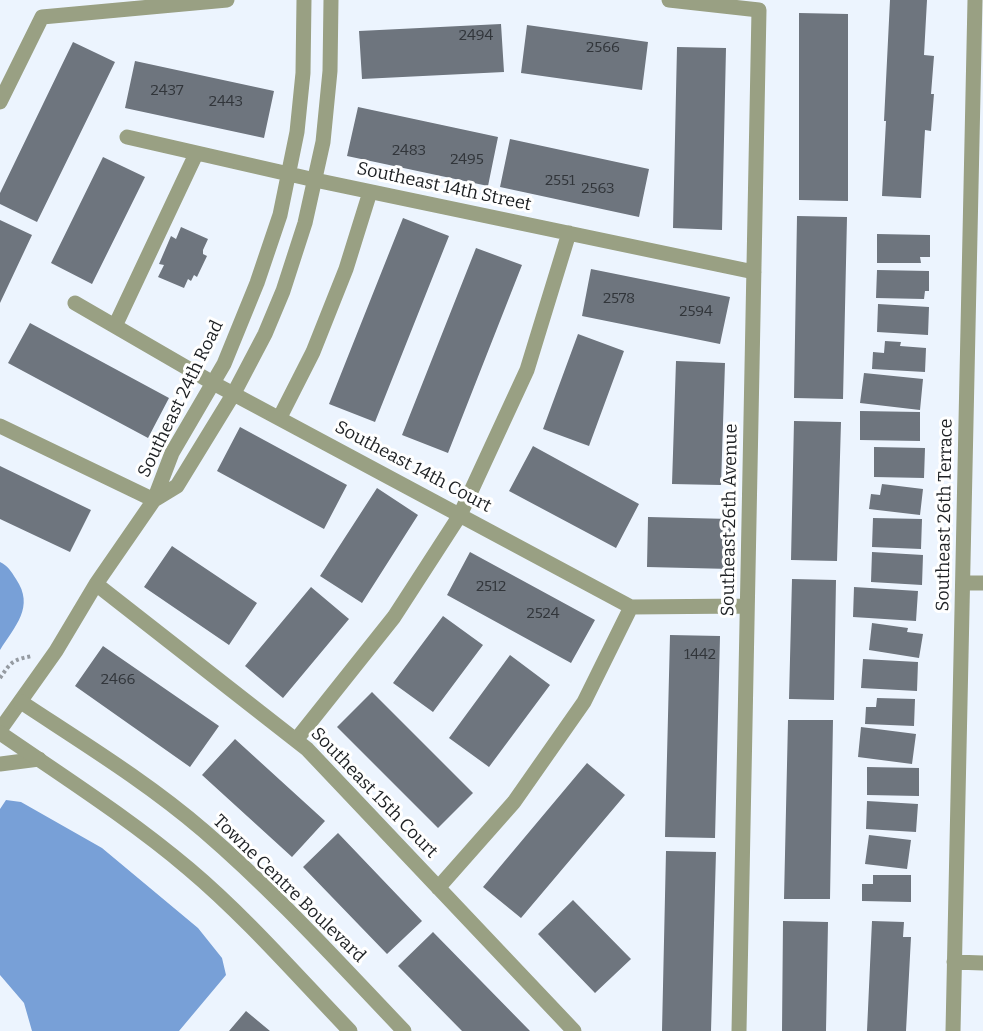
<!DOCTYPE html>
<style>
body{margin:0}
canvas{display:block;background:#ecf4fe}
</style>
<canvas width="983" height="1031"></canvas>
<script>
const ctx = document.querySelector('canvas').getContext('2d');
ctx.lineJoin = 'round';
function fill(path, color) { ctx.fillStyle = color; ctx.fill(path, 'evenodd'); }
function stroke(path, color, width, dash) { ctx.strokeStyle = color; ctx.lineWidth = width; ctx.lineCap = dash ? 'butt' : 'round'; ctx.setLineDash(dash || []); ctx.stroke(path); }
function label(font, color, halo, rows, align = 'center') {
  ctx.font = font + ' Bitter,serif'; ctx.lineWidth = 6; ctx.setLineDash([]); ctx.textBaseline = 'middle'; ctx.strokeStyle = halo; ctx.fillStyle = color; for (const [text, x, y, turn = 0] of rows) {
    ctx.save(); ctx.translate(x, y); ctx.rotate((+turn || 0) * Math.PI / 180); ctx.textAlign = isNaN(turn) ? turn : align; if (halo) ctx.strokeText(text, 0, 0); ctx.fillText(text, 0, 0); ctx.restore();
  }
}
const water = new Path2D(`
 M0,562C8,566 11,571 16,579C35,607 15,626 0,650Z
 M6,800L21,802L102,848L198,928L222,958L226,975L179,1031H32L24,1003L0,975V809Z`);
const building = new Path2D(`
 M890,0H927L924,55L934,56L931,94H934L931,131L925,130L921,198L882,196L886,121H884Z
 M799,13L848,14V201L799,200Z
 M501,24L504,72L362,79L359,31Z
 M527,25L648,42L642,90L521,73Z
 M73,42L115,62L37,222L0,204V193Z
 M677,47L726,48L722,230L673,228Z
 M135,61L274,91L264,138L125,108Z
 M358,107L498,137L488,186L347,156Z
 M510,139L649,169L639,217L500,187Z
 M103,157L145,177L92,284L51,263Z
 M797,216L847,217L843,399L794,398Z
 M403,218L449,236L375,422L329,404Z
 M0,220L32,235L0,303Z
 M181,227L208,239L203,250V254L207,256L197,277L194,275L191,281L188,279L184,288L158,277L164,265L159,264L171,236L176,239Z
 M877,234L930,235V257H920L921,263H877Z
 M476,248L522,265L448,453L402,435Z
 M591,269L730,297L720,344L582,316Z
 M877,270L929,271V291H925L924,299L876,298Z
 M878,304L929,307L928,335L877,332Z
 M30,323L169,398L148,438L8,363Z
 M578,334L624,351L589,446L543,429Z
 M885,341L901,342L900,346L926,348L925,372L872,369L873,352L884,353Z
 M676,361L725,363L721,485L672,484Z
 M864,373L923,379L920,410L860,403Z
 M860,411L920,412V441L860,440Z
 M794,421L841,422L837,561L791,560Z
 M240,427L347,485L324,529L217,471Z
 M533,446L639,504L616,548L509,491Z
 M874,447L925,448L924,478L874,477Z
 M0,466L91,510L70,552L0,519Z
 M882,484L923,489L920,515L869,509L871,494L880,495Z
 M377,488L418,515L362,603L320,576Z
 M648,517L731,519V569L647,567Z
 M873,518L922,519L921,549L872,547Z
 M172,546L257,603L229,645L144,587Z
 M470,552L595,620L571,663L447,595Z
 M872,552L923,555L922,585L871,582Z
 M792,579L836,580L834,700L789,699Z
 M311,587L349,619L283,698L245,666Z
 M854,587L918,591L916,621L853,617Z
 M443,616L483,645L433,712L393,683Z
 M872,623L908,628L907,632L923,634L919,658L869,650Z
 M670,635L720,636L715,838L665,837Z
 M103,646L219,726L190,767L75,686Z
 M510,655L550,685L489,767L449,738Z
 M863,659L918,662L917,691L861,688Z
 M372,692L473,793L438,828L337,727Z
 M877,698L915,699L914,726L865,724L866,707H876Z
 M788,720H833L830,899H784Z
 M861,727L916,734L912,764L858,757Z
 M235,739L325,821L292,857L202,775Z
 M587,763L625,795L521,918L483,887Z
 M867,767L919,768V796L867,795Z
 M867,801L918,804L916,832L866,829Z
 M338,833L422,921L387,954L303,867Z
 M869,835L911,840L907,869L865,864Z
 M666,851L716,852L711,1031H662Z
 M873,875H911V902L862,901V884H873Z
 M573,900L631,959L595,993L538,934Z
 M783,921L828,922L826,1031H782Z
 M872,921L904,922L903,937H911L906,1031H867Z
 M433,932L530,1031H462L398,966Z
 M246,1011L270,1031H229Z`);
const path = new Path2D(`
 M0,678C11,662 12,660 32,656`);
const minor = new Path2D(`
 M669,0L759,10L739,1031
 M0,102L42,17L227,0
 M127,137L315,180L754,272
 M75,303L213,383L631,607L747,606
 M115,326L196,154
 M280,417L313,352L346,269L370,192
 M0,426L154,500
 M154,500L177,486L234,393L265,334L283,291L305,223L323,142L330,71L331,0
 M963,583H983
 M96,584L307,749L574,1031
 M0,730L56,651L96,584L154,500L172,453L224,364L257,283L280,215L297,132L303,73L304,0
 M296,740L394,617L460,515L527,370L569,233
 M0,764L39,759
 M438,888L514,802L584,702L631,607
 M954,962L983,963
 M953,1031L975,0`);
const tertiary = new Path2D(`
 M21,702C83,743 147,782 204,831C275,892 339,963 404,1031
 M0,733C64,777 130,819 189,869C246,917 298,977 350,1031`);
const numberNames = [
 ["2494",476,36],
 ["2566",603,48],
 ["2437",167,91],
 ["2443",226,102],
 ["2483",409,151],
 ["2495",467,160],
 ["2551",560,181],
 ["2563",598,189],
 ["2578",619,299],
 ["2594",696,312],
 ["2512",491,587],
 ["2524",543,614],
 ["1442",700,655],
 ["2466",118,680]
];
const streetNames = [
 ["Southeast 14th Street",444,187,12],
 ["Southeast 24th Road",181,399,-64],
 ["Southeast 14th Court",413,467,28],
 ["Southeast 26th Terrace",945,515,-89],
 ["Southeast 26th Avenue",730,520,-89],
 ["Southeast 15th Court",374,793,46],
 ["Towne Centre Boulevard",289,889,44]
];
fill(water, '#78a0d7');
fill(building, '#6e757e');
stroke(path, '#959ba2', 4, [3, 3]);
stroke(minor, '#99a083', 15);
stroke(tertiary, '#99a083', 15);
label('15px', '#31353a', null, numberNames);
label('18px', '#1d2023', '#fff', streetNames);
</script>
